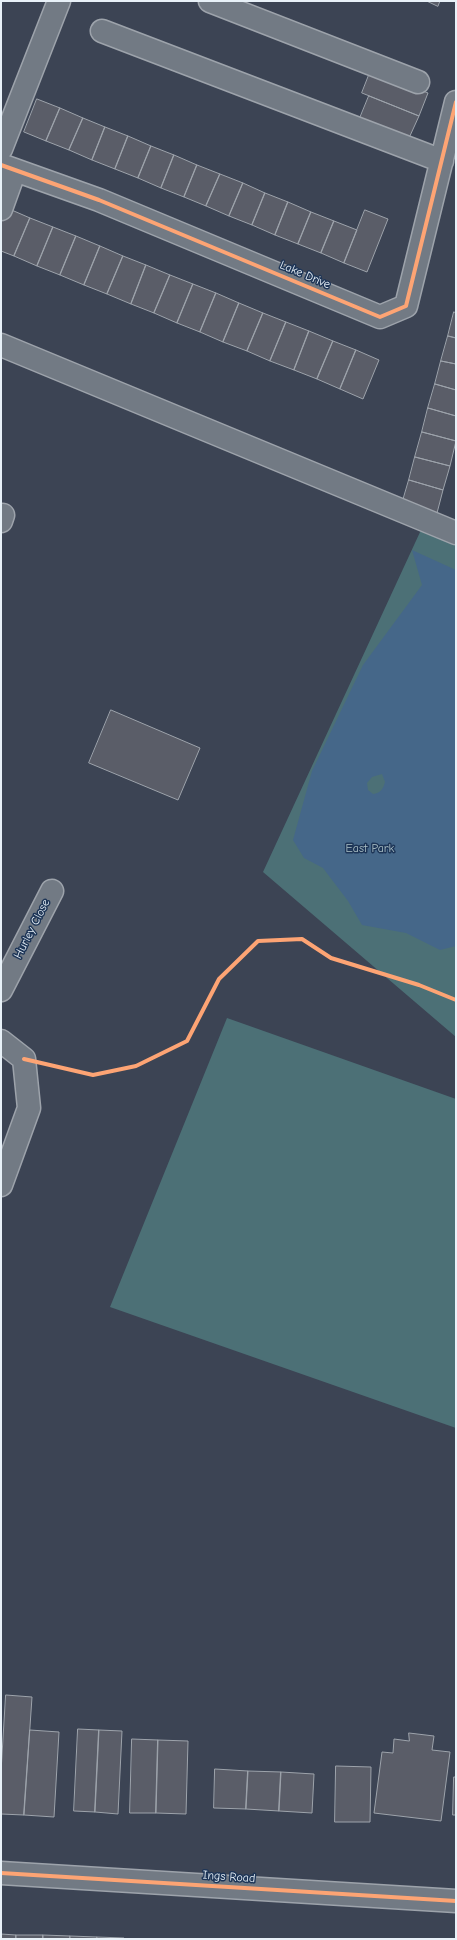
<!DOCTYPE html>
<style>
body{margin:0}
#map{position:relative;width:457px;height:1940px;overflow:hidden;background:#3c4454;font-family:"Comic Neue",sans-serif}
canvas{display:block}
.frame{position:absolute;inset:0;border:2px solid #e8f1f8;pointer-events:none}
</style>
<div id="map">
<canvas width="457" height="1940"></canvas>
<div class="frame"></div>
</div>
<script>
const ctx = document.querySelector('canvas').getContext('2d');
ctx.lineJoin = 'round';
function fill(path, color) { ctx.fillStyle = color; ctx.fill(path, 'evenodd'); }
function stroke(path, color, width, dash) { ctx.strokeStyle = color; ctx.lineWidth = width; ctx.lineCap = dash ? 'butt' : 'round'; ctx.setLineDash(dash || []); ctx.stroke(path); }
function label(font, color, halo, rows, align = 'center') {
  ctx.font = font + ' "Comic Neue",sans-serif'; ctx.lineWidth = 3; ctx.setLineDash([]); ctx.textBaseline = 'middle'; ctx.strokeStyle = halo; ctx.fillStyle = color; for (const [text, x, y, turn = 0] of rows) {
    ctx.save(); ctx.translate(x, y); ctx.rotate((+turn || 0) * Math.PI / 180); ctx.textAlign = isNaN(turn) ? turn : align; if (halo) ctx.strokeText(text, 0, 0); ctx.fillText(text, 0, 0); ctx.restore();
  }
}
const green = new Path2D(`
 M421,530L456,544V1037L263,872Z
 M227,1018L456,1099V1428L110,1307Z`);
const water = new Path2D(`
 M412,550L456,570V946L440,950L406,933L362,925L348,901L323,868L304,858L293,840L312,771L363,665L422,585ZM382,774L385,782C383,789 381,793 373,794L368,790L367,783L372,777Z`);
const building = new Path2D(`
 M427,1H440L438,6Z
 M371,70L428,93L419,116L362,93Z
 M369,96L419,116L409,138L360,118Z
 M37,99L60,108L46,141L24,132Z
 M60,108L83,118L69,150L46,141Z
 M83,118L105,127L92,160L69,150Z
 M105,127L128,136L115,169L92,160Z
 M128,136L151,146L138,178L115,169Z
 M151,146L174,155L161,188L138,178Z
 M174,155L197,165L184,197L161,188Z
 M197,165L220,174L206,206L184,197Z
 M220,174L243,183L229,216L206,206Z
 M243,183L265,193L252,225L229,216Z
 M265,193L288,202L275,235L252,225Z
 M288,202L311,212L298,244L275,235Z
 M7,208L30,218L14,256L1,251V222Z
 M365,210L388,219L367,272L344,263Z
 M311,212L334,221L321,253L298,244Z
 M30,218L53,227L37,266L14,256Z
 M334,221L357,230L344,263L321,253Z
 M53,227L76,236L60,275L37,266Z
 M76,236L100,246L84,285L60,275Z
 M100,246L123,256L107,294L84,285Z
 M123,256L146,265L131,304L107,294Z
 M146,265L170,275L154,313L131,304Z
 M170,275L193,284L177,323L154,313Z
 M193,284L216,293L200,332L177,323Z
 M216,293L239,303L223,342L200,332Z
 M239,303L263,313L247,351L223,342Z
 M454,312L456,313V338L448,336Z
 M263,313L286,322L270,361L247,351Z
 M286,322L309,331L294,370L270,361Z
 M309,331L333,341L317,379L294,370Z
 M448,336L456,338V364L441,361Z
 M333,341L356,350L340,389L317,379Z
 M356,350L379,360L363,399L340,389Z
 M441,361L456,364V390L435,384Z
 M435,384L456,390V416L428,408Z
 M428,408L456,416V441L422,432Z
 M422,432L456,441L450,466L415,457Z
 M415,457L450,466L443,490L409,480Z
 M409,480L443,490L437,513L402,504Z
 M111,710L200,748L178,800L89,763Z
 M6,1695L32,1697L24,1815L1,1814V1772Z
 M78,1729L99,1730L95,1812L74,1811Z
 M30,1730L59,1732L54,1817L24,1815Z
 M99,1730L122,1731L118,1814L95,1812Z
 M409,1733L434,1736L432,1750L450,1752L441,1821L374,1813L382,1752L393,1753L394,1739L409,1741Z
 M132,1739L158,1740L156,1813H130Z
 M158,1740L188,1741L186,1814L156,1813Z
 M336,1766L371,1767L370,1822H335Z
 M215,1769L248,1771L246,1809L214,1808Z
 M248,1771L281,1772L279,1811L246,1809Z
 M281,1772L314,1774L312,1813L279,1811Z
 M454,1777H456V1815H453Z
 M1,1934L16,1935V1939H1Z
 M16,1935H43V1939H16Z
 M43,1935L70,1936V1939H43Z
 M70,1936L97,1937V1939H70Z
 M97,1937L124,1938V1939H97Z`);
const minor = new Path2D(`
 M210,1L418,82
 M102,31L442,161
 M1,149L59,1
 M1,165L99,200L380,317L406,306L456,102
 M1,209L15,170
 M1,345L456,533
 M1,521L3,515
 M1,990L52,891
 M1,1041L24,1059L29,1108L1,1185
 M1,1873L456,1901`);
const cycleway = new Path2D(`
 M1,165L99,200L380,317L406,306L456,102
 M24,1059L93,1075L136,1066L187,1041L219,979L258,941L302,939L331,958L419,985L456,1000
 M1,1873L456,1901`);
const streetNames = [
 ["Lake Drive",305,275,23],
 ["Hurley Close",32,929,-63],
 ["Ings Road",229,1877,4]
];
const parkNames = [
 ["East Park",370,849]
];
fill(green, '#4c7076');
fill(water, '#456789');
fill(building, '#5a5d68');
stroke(building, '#9da3ab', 1);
stroke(minor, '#9da3ab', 25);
stroke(minor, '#727a84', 22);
stroke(cycleway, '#fda474', 4);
label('12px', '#e8f1f8', '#1d3557', streetNames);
label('12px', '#abc0c6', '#1d3557', parkNames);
</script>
